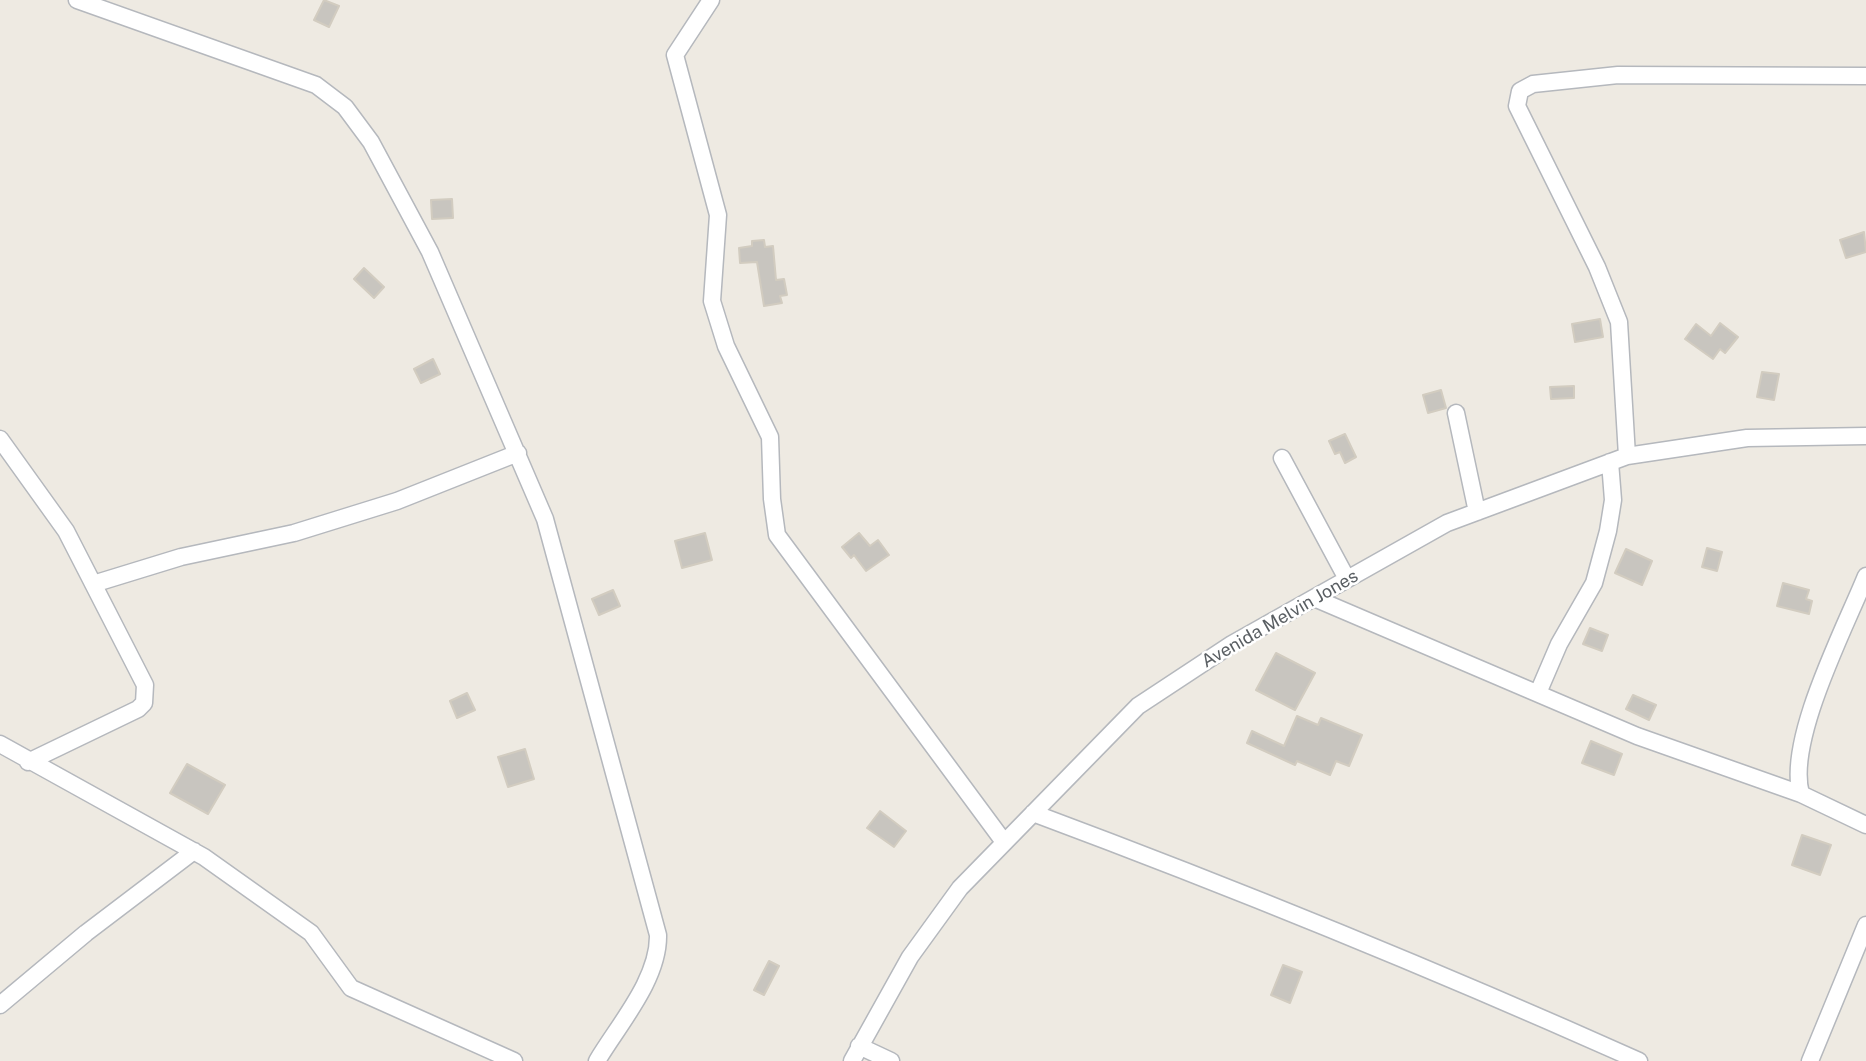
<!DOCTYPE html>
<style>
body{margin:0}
canvas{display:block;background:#eeeae2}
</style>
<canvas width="1866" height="1061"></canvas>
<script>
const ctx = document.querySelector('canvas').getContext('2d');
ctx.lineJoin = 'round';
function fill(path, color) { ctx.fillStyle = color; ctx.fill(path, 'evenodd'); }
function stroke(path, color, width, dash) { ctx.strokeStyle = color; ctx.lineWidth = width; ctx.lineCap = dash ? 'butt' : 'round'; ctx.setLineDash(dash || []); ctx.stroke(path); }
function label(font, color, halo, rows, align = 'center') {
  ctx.font = font + ' "Public Sans",sans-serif'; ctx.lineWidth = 5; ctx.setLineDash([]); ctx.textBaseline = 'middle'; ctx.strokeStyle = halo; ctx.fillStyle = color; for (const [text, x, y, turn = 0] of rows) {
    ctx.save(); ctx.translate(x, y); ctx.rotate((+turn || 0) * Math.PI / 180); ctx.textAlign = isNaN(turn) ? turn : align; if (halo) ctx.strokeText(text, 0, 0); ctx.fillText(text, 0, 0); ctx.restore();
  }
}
const building = new Path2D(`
 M324,0L339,6L329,27L314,20Z
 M452,199L453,218L432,219L431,200Z
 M1864,232L1866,252L1846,258L1840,240Z
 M764,240L765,247L773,246L776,280L784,279L787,295L780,296L782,303L764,306L757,262L740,263L739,248L752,246V241Z
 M364,268L384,287L374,298L354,279Z
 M1600,319L1603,337L1575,342L1572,324Z
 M1720,323L1738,337L1725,353L1720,349L1713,359L1685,339L1696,324L1711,336Z
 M433,359L440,374L421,383L414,369Z
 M1762,372L1779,374L1774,400L1757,397Z
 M1574,386V398L1551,399L1550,387Z
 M1441,390L1446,408L1428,413L1423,395Z
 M1345,434L1356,457L1345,463L1340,452L1335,454L1329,441Z
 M705,533L712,560L682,568L675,541Z
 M859,533L870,546L878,540L889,555L866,571L854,555L851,558L842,547Z
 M1707,548L1722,552L1717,571L1702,567Z
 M1626,549L1652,561L1642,585L1615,573Z
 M1783,583L1809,590L1806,599L1812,601L1809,614L1777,606Z
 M613,590L620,606L599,615L592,599Z
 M1590,628L1608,635L1602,651L1583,644Z
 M1276,653L1315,673L1295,710L1256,690Z
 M467,693L475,710L457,718L450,701Z
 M1633,695L1656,705L1649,720L1626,709Z
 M1297,716L1318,725L1321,718L1362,735L1349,766L1336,761L1330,775L1297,761L1295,765L1247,743L1252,731L1284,746Z
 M1591,741L1622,754L1614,775L1582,763Z
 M525,749L534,779L508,787L498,757Z
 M187,764L225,785L208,814L170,793Z
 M880,811L906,831L894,847L867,828Z
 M1802,835L1831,845L1820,875L1792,865Z
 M769,961L779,966L764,995L754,990Z
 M1283,965L1302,972L1290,1003L1271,995Z`);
const minor = new Path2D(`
 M77,0L316,85L345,107L371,142L430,252L545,519L658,935C659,979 619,1024 597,1061
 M711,0L675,55L718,215L712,301L726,346L770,437L772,499L777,535L1004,842
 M1456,413L1477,512
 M0,439L66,531L145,685L144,703L138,709L28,762
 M1627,456L1619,322L1597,267L1517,106L1520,91L1533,84L1618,75L1866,76
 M1282,458L1347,579
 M1866,576C1845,628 1786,741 1801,794L1866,825
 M93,584L181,557L294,533L397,501L518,453
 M1314,598L1637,736L1801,794
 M1538,693L1559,644L1594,583L1608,531L1613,500L1610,462
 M0,744L204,857L311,933L351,988L514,1061
 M1033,813C1237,889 1440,972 1639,1061
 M0,1005L86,933L194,851
 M859,1046L891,1061
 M852,1061L910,957L960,888L1138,706L1232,644L1447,523L1627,456L1747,438L1866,436
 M1810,1061L1866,925`);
const streetNames = [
 ["Avenida Melvin Jones",1280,619,-30]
];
fill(building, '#c8c5bf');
stroke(building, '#d2ccc0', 2);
stroke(minor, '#b5b8bd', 19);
stroke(minor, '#fff', 16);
label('18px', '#5a5f63', '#fff', streetNames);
</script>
